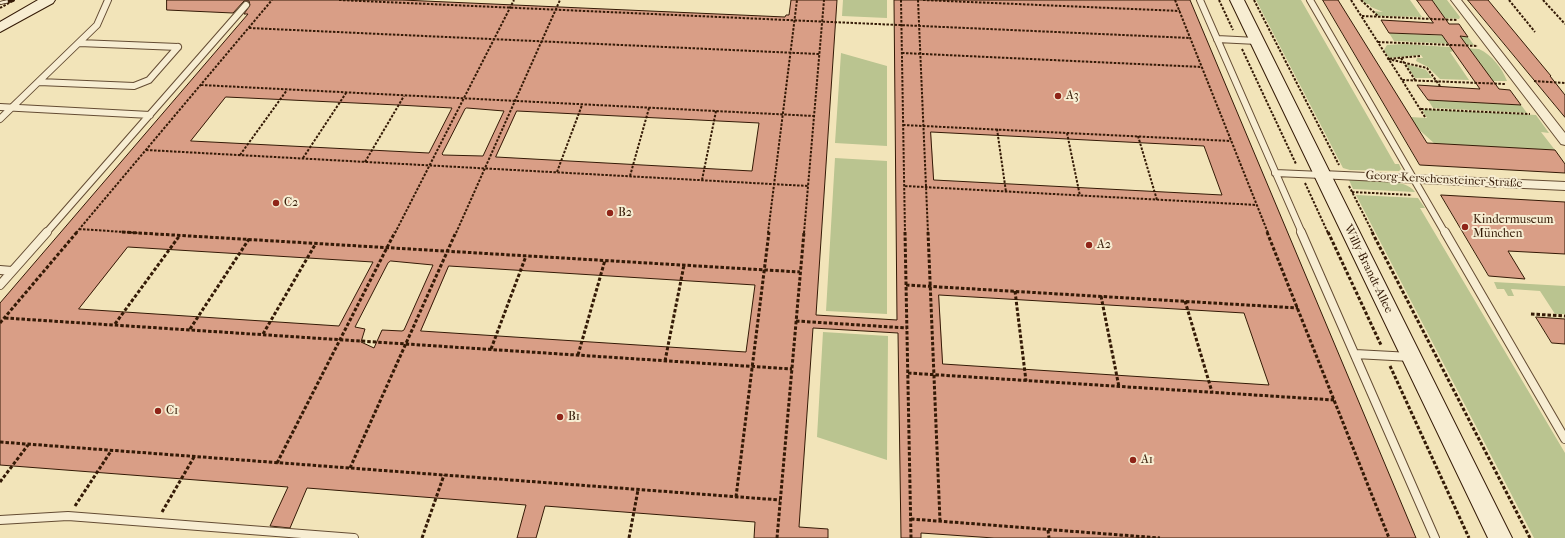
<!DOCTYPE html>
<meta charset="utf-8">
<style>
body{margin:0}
canvas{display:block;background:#f2e4b9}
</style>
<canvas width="1565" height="538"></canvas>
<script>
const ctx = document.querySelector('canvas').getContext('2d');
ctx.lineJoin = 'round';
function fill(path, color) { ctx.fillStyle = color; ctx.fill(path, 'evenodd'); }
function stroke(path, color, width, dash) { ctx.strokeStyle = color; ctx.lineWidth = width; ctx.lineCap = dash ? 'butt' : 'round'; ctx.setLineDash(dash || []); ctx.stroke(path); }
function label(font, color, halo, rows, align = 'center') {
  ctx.font = font + ' "IM FELL French Canon",serif'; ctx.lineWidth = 4; ctx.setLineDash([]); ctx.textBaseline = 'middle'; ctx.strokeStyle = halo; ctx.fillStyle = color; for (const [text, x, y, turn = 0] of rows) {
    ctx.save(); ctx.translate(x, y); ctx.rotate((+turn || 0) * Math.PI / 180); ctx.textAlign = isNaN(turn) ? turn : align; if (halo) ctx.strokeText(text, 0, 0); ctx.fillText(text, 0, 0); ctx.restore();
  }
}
const green = new Path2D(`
 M843,0H887V18L842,16Z
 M1256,0H1301L1395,164H1399L1401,169L1399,171L1350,170L1343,168Z
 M1362,0H1410L1422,17L1379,16L1373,11L1383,12L1371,7L1369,4H1366Z
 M1432,0H1447L1460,17L1459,19L1445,18Z
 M1389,33L1468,37L1474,45L1394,41Z
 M1403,44L1479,49C1492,55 1502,68 1507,81H1492L1454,51L1450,52L1469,80L1440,79L1428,67L1416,61L1417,58H1423L1421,55L1389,58L1384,50L1387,45Z
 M841,53L887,66V146L835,143Z
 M1406,64L1426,70L1432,78H1415Z
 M1428,100L1521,105L1527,113L1433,108Z
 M1422,109L1536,115L1549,133L1541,132L1555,150L1435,144L1415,126L1410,117L1427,118Z
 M835,158L887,161V314L826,311Z
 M1353,179C1370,181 1406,178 1415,192L1353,189L1349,180Z
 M1356,195L1418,198L1425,208H1420L1565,453V538H1534Z
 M1494,282L1565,286V314H1555L1540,291L1511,289L1514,296H1508L1504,289H1497Z
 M823,332L888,336L887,460L817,437Z`);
const building = new Path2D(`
 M167,0H402L785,17L786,15H789L791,0H837L816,315L897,320L894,0H1190L1416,538H994L921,533V538H901L898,333L813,328L799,527L828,529V538H754L755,522L545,506L536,538H517L526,505L307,488L290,528L270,526L288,487L0,465V303L248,14H244L250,5L249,1H244L233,13L167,10ZM226,97L398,105L452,108L429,153L191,141ZM467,108L504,111L483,156L443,155L442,154L465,109ZM517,111L759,123L752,171L496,157ZM931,132L1204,146L1222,195L934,180ZM128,247L308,258L373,262L339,326L79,309ZM391,261L433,265L404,330L402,331L382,330L374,348L361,342L365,329L355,327L388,263ZM449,266L755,285L746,352L421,331ZM939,295L1244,313L1269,385L943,364Z
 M1323,0H1338L1427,143L1555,150L1565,164V173L1420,165Z
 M1417,0H1432L1449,24H1459L1468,37L1460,36L1499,89L1510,90L1521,105L1428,100L1417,85L1480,89L1442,35L1389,33L1381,20L1433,23Z
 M1468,0H1488L1551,76H1550L1565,95V117Z
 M1441,195L1565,202V254L1508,251L1525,279L1489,276Z
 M1536,317L1565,319V344L1552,343Z`);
const pathFar1 = new Path2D(`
 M339,0L1190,38
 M901,0L905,233
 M918,0L928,233
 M923,0L1180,11
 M1175,0L1268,233
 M1219,0L1233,30
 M1254,0L1339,165
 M1351,0L1402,80
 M1361,0L1378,16
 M1509,0L1535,32
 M1543,0L1565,24
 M0,8L14,0
 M1362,16L1457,20
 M249,28L819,54
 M1378,42L1478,46
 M1242,49L1296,164
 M902,53L1202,67
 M1420,56L1388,59L1427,68L1440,86
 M1401,58L1415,80
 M1534,81L1565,83
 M201,85L814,116
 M1421,109L1530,114
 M1425,117L1402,80L1505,84
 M903,125L1231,141
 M997,129L1006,192
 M1067,133L1080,196
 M1138,136L1157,200
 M146,150L808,186
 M240,155L287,90
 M303,158L346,93
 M365,162L404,96
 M557,172L582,105
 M630,176L649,108
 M702,180L716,111
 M1305,183L1328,233
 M905,186L1257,205
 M1349,186L1373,233
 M1352,192L1412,195
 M79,229L139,233
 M76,233L272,0
 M395,233L514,0
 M456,233L560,0
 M768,233L797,0
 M804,233L824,0`);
const path = new Path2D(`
 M122,232L800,272
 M905,232L911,538
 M928,232L940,521
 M1267,232L1389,538
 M1328,232L1381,345
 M1372,232L1530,538
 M906,285L1298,308
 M1015,291L1026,381
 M1101,296L1119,387
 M1185,301L1212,392
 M1531,314L1565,316
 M5,318L792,369
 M796,321L907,328
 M0,323L77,232
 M115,324L180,235
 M190,329L249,239
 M263,334L316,243
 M491,349L526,256
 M578,355L605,260
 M665,361L684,265
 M1390,366L1469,538
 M908,373L1334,400
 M0,442L780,500
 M277,463L395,232
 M350,468L456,232
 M0,482L28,445
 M736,497L769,232
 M75,506L111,451
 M162,512L194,457
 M911,519L1160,538
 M1048,530L1049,538
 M422,538L444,475
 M629,538L638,490
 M777,538L804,232`);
const serviceFar1 = new Path2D(`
 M1200,0L1302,233
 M1310,0L1445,233
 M1217,39L1257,41
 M79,43L178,47
 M39,82L134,86L149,80L178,47
 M0,107L150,115
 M0,119L97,25L108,0
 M1275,173L1322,175
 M46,233L246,5`);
const service = new Path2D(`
 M1301,232L1435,538
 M1445,232L1565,439
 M0,270L12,271
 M0,285L47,232
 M1355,354L1411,357
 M0,520L68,516L354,538`);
const minor = new Path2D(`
 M1451,0H1461L1565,133V145L1561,144Z
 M1322,171L1565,182V190L1318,178L1316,175L1318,172Z`);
const secondary = new Path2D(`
 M38,0H55L53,3L0,32V22Z
 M1230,0H1244L1512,538H1488Z`);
const rail = new Path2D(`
 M0,3L13,0`);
const markers = [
 [1058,96,4,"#8f2418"],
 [276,203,4,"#8f2418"],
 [610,213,4,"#8f2418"],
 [1465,227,4,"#8f2418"],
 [1089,245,4,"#8f2418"],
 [158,411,4,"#8f2418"],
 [560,417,4,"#8f2418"],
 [1133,460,4,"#8f2418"]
];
const poiNames = [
 ["A3",1066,96],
 ["C2",284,203],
 ["B2",618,213],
 ["Kindermuseum",1473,220],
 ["München",1473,234],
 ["A2",1097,245],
 ["C1",166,411],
 ["B1",568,417],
 ["A1",1141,460]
];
const streetNames = [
 ["Georg-Kerschensteiner-Straße",1444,180,3],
 ["Willy-Brandt-Allee",1368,269,64]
];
fill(green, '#bac490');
fill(building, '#d99e86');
stroke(building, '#341a06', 1);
stroke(serviceFar1, '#644c33', 8);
stroke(service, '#644c33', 10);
stroke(minor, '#644c33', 2);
stroke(secondary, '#341a06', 2);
stroke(pathFar1, '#341a06', 2, [2.5, 1.5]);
stroke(path, '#341a06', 3, [3.5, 2]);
stroke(serviceFar1, '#f7edd2', 6);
stroke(service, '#f7edd2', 8);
fill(minor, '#f7edd2');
fill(secondary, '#f7edd2');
stroke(rail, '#341a06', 4);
stroke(rail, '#f7edd2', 2.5, [8]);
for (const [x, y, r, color] of markers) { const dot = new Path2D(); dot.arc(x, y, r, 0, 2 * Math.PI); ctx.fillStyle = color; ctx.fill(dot); stroke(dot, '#f7edd2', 1.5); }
label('12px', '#341a06', '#f7edd2', poiNames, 'left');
label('12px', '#341a06', '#f7edd2', streetNames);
</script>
